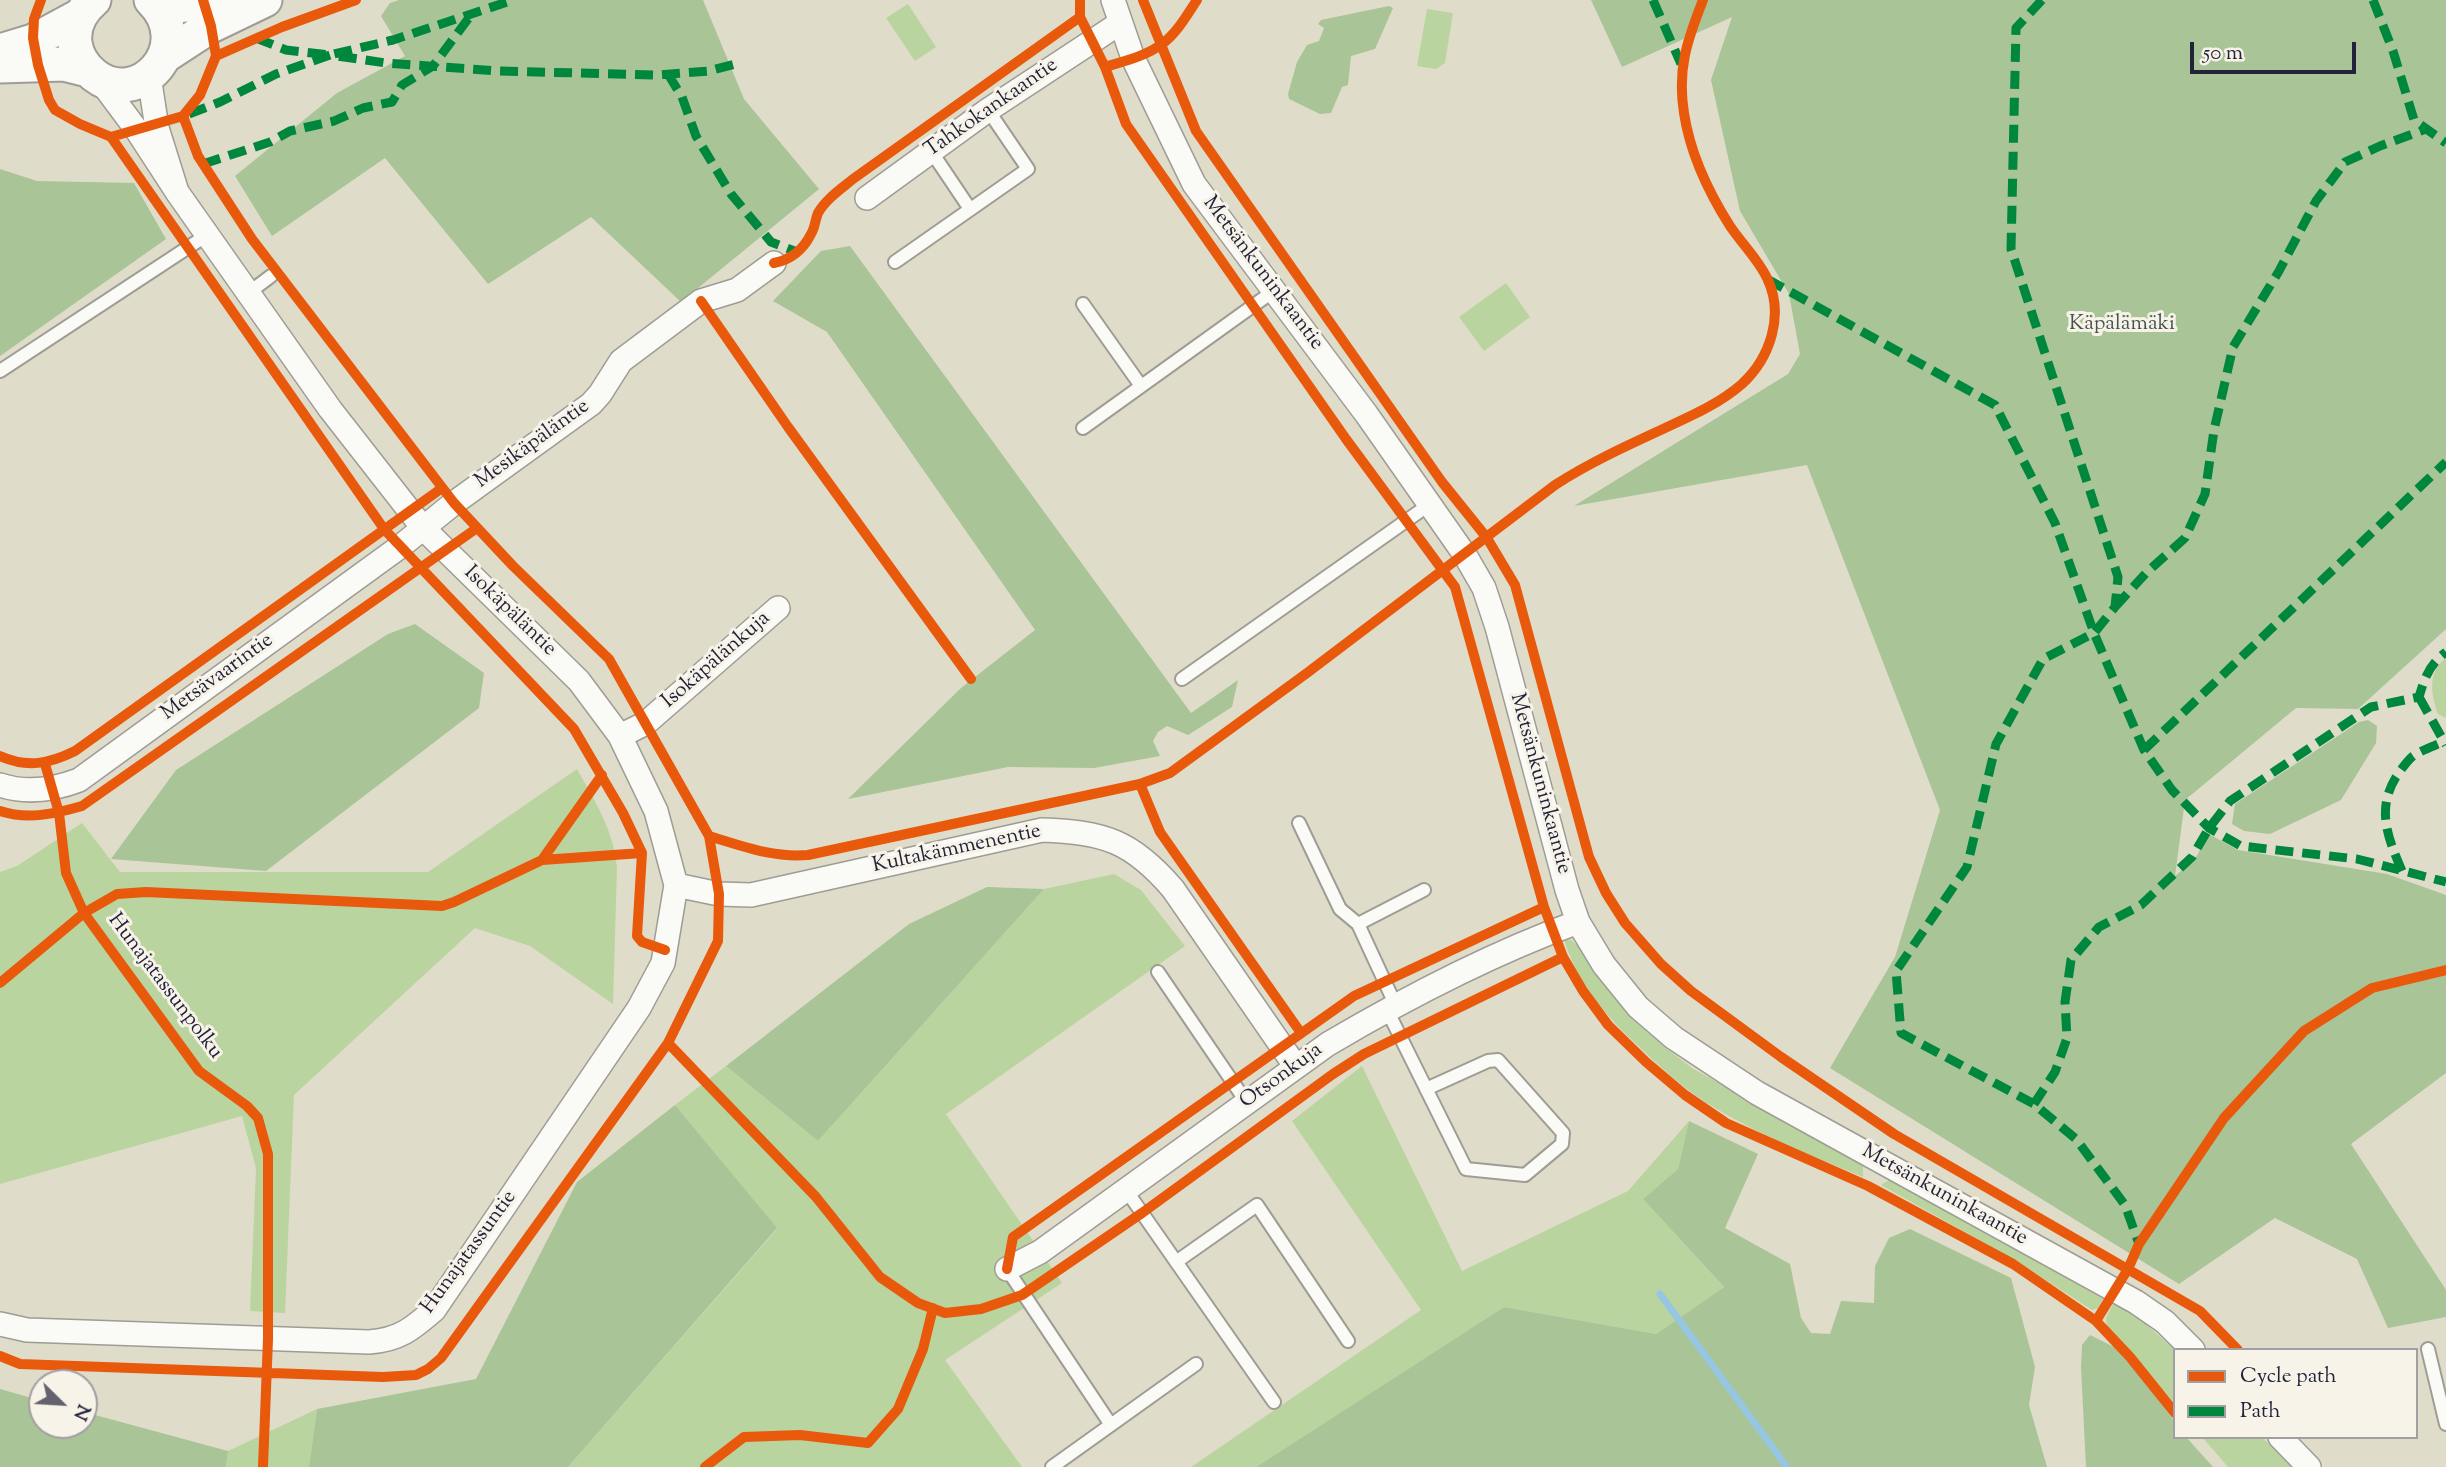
<!DOCTYPE html>
<meta charset="utf-8">
<style>
body{margin:0}
#map{position:relative;width:2446px;height:1467px;overflow:hidden;background:#e0dcca;font-family:"Sorts Mill Goudy",serif}
canvas{display:block}
.legend{position:absolute;left:2173px;top:1348px;width:245px;height:91px;box-sizing:border-box;background:#f7f3e8;border:2px solid #a29fa3;margin:0;padding:9px 12px;list-style:none;font-size:21px;color:#22223b}
.legend li{display:flex;align-items:center;gap:14px;height:35px}
.legend b{width:35px;border:2px solid #a29fa3}
.north{position:absolute;left:28px;top:1369px;width:70px;height:70px;box-sizing:border-box;background:#f7f3e8;border:2px solid #a29fa3;border-radius:50%;rotate:114deg;font-size:19px;font-weight:700;line-height:28px;text-align:center;color:#22223b}
.north::after{content:'';display:block;margin:auto;width:24px;height:32px;background:#64636d;clip-path:polygon(50% 0,100% 100%,50% 72%,0 100%)}
.scale{position:absolute;left:2190px;top:42px;width:166px;height:32px;box-sizing:border-box;border:4px solid #22223b;border-top:0;padding-left:9px;font-size:21px;line-height:24px;white-space:nowrap;color:#22223b;-webkit-text-stroke:5px #f7f3e8;paint-order:stroke}
</style>
<div id="map">
<canvas width="2446" height="1467"></canvas>
<ul class="legend">
<li><b style="height:9px;background:#e8590c"></b>Cycle path</li>
<li><b style="height:9px;background:#00873e"></b>Path</li>
</ul>
<div class="north">N</div>
<div class="scale">50 m</div>
</div>
<script>
const ctx = document.querySelector('canvas').getContext('2d');
ctx.lineJoin = 'round';
function fill(path, color) { ctx.fillStyle = color; ctx.fill(path, 'evenodd'); }
function stroke(path, color, width, dash) { ctx.strokeStyle = color; ctx.lineWidth = width; ctx.lineCap = dash ? 'butt' : 'round'; ctx.setLineDash(dash || []); ctx.stroke(path); }
function label(font, color, halo, rows, align = 'center') {
  ctx.font = font + ' "Sorts Mill Goudy",serif'; ctx.lineWidth = 6; ctx.setLineDash([]); ctx.textBaseline = 'middle'; ctx.strokeStyle = halo; ctx.fillStyle = color; for (const [text, x, y, turn = 0] of rows) {
    ctx.save(); ctx.translate(x, y); ctx.rotate((+turn || 0) * Math.PI / 180); ctx.textAlign = isNaN(turn) ? turn : align; if (halo) ctx.strokeText(text, 0, 0); ctx.fillText(text, 0, 0); ctx.restore();
  }
}
const green = new Path2D(`
 M908,4L936,47L915,61L886,18Z
 M1427,9L1453,13L1445,63L1436,69L1417,66Z
 M1506,283L1530,317L1484,351L1459,317Z
 M2446,658V718L2438,714C2431,695 2427,672 2446,658Z
 M577,769C595,801 614,831 617,868L613,1004L530,946L475,928L294,1095L285,1313L250,1311L256,1168L242,1116L0,1184V872L17,866L82,823L120,872H428Z
 M1114,874L1141,890L1185,946L946,1114L1062,1283L945,1360L1022,1467H568L777,1229L675,1105L726,1066L818,1141L1044,889Z
 M1564,940H1571L1580,947L1631,1015L1667,1049L1692,1068L1863,1165V1177C1810,1155 1756,1134 1707,1103C1680,1086 1656,1063 1633,1041C1603,1013 1577,980 1564,940Z
 M1362,1066L1462,1271L1628,1191L1689,1121L1678,1169L1643,1199L1724,1287L1656,1334L1504,1307L1256,1467H1191L1421,1310L1292,1121Z
 M1889,1180L2103,1299L2098,1308L2092,1310L2015,1260L1881,1185Z
 M2113,1304L2139,1318L2175,1350V1404L2107,1326L2106,1318Z
 M317,1409L309,1467H226L228,1451Z
 M2202,1437H2262L2291,1467H2228Z`);
const forest = new Path2D(`
 M399,0H703L744,99L819,189L681,302L591,217L488,284L385,158L272,236L235,176L337,93L405,56L381,16L390,3Z
 M1591,0H2446V629L2358,709L2296,708L2185,800L2175,876L2195,859L2209,834L2238,850L2387,874L2446,895V1073L2351,1144L2446,1290V1317L2388,1328L2357,1259L2275,1218L2179,1284L1830,1068L1895,957L1940,810L1807,465L1574,506L1788,374L1800,354L1789,294L1740,211L1711,80L1732,17L1622,67Z
 M1389,6L1393,8L1375,49L1351,56L1348,85L1342,87L1331,113L1320,114L1289,99L1288,94L1297,62L1307,45L1319,41L1324,28L1318,24L1321,20Z
 M0,169L37,181L134,183L166,239L0,356Z
 M850,246L1191,713L1238,680L1232,707L1188,735L1167,726L1158,732L1153,741L1160,756L1094,768L1008,767L848,799L961,688L1035,630L827,332L773,301L821,251Z
 M415,624L484,673L479,708L266,871L111,859L176,770L388,634Z
 M2368,720L2377,726L2376,743L2341,800L2270,834L2244,831L2232,824L2235,804L2359,722Z
 M987,887L1044,889L818,1141L726,1066L909,924Z
 M675,1105L777,1228L568,1467H309L317,1409L476,1379L577,1182Z
 M1689,1121L1758,1154L1725,1228L1790,1264L1801,1318L1811,1333L1830,1334L1841,1301L1874,1303L1875,1266L1889,1238L1910,1229L2011,1278L2035,1367L2029,1405L2047,1467H1256L1504,1307L1656,1334L1724,1287L1643,1199L1678,1169Z
 M2090,1335L2114,1347L2140,1375L2175,1422V1437H2186L2213,1467H2086L2081,1367L2082,1345Z
 M0,1389L42,1401V1425H84V1412L228,1451L226,1467H0Z`);
const stream = new Path2D(`
 M1660,1294L1787,1467`);
const lane = new Path2D(`
 M931,151L970,209
 M895,262L1028,169L988,110
 M247,294L271,276
 M1083,304L1141,386
 M0,371L207,235
 M1083,428L1275,290
 M1182,679L1430,504
 M1299,823L1340,909L1358,924L1396,1006
 M1358,924L1424,890
 M1158,972L1247,1103
 M1387,1010L1466,1169L1525,1175L1562,1144L1563,1133L1498,1060L1488,1061L1426,1089
 M1126,1190L1274,1402
 M1176,1262L1257,1205L1348,1341
 M1007,1269L1111,1425
 M2428,1349L2446,1424
 M1052,1467L1196,1364`);
const street = new Path2D(`
 M1113,0L1133,58L1194,184L1367,415L1465,555L1484,588L1497,627L1567,890L1578,922L1604,965L1638,1007L1674,1038L1757,1093L2136,1302L2165,1322L2193,1350
 M98,78L136,129L177,192L157,128L149,76
 M867,198L988,110L1120,23
 M620,736L646,723L778,608
 M0,785C27,794 53,790 79,780L401,546L454,503L591,404L600,394L621,361L701,301L737,290L774,263
 M676,885L719,894L751,895L1042,830C1104,832 1132,841 1173,889L1296,1067
 M1007,1269L1040,1252L1328,1044C1406,998 1493,953 1578,922
 M0,1324L27,1330L369,1342C399,1340 412,1329 434,1310L639,1008L663,963L676,885L656,811L620,736L579,681L423,528L330,409L177,192
 M2280,1437L2309,1467`);
const secondary = new Path2D(`
 M94,0C81,11 73,26 75,43C77,56 84,67 94,75C138,110 198,46 151,0
 M159,8L228,0
 M0,51L33,41L81,15
 M165,56L211,26L265,0
 M0,66L64,64L88,70`);
const quiet = new Path2D(`
 M1653,0L1681,64
 M2042,0L2016,28L2011,249L2118,577L2115,607L2094,633L2043,659L1996,744L1967,867L1896,971L1901,1033L2034,1104L2076,1139L2125,1205L2139,1244
 M2373,0L2393,51L2414,120L2446,143
 M256,38L286,50L330,55L393,40L513,0
 M668,74L682,97L696,136L731,194L771,242L797,252
 M189,114L220,102L276,74L330,55L386,63L499,71L657,75L709,71L735,64
 M203,164L270,142L290,131L334,121L363,108L392,102L402,85L433,66L471,15
 M1767,279L1995,405L2055,523L2094,633L2144,750L2172,790L2209,828L2241,846L2357,859L2446,882
 M2115,607L2147,572L2185,538L2205,494L2214,430L2233,347L2279,271L2316,201L2345,162L2380,146L2426,129
 M2419,697L2446,745
 M2144,750L2446,462
 M2402,871C2388,838 2376,810 2396,777C2400,771 2407,761 2413,756C2422,750 2434,746 2443,742
 M2034,1104L2055,1072L2067,1038L2065,1002L2071,960L2099,927L2141,905L2192,857L2209,828L2230,801L2371,707L2419,697C2425,677 2429,665 2446,652`);
const cycleway = new Path2D(`
 M41,0L34,19L33,38L38,65L49,100L55,110L80,124L111,137L183,116L200,95L216,56L211,26L203,0
 M1080,0V17L1105,67L1126,124L1346,439L1455,587L1544,907L1563,957L1583,991L1608,1025L1646,1062L1685,1095L1726,1123L1868,1186L2013,1264L2096,1321L2130,1357L2175,1413
 M1143,0L1196,131L1442,482L1487,538L1515,585L1589,857L1606,893L1625,923L1661,964L1691,991L1781,1057L1894,1134L2200,1311L2238,1350
 M216,56L282,27L356,0
 M1105,67C1124,61 1146,56 1162,44C1177,33 1187,15 1197,0
 M111,137L384,529L574,729L623,813L642,853L637,936L642,942L665,950
 M774,263C790,260 803,250 811,234C815,228 815,220 818,213C826,199 841,189 853,179L1080,17
 M701,301L788,427L971,679
 M0,756C27,768 49,764 75,751L442,488
 M45,764L59,813L66,873L84,913L199,1071L247,1106L258,1118L268,1154V1339L263,1467
 M1140,784L1160,832L1301,1033
 M0,811C27,820 55,814 82,806L477,528
 M709,836C742,846 773,858 808,855L1140,784L1170,773L1307,673L1555,485C1589,463 1626,446 1663,429C1691,416 1719,404 1742,384C1770,358 1785,315 1767,278C1758,259 1742,244 1730,226C1709,193 1690,153 1684,113C1677,69 1687,41 1703,0
 M542,860L602,775
 M0,983L84,913L117,894L146,892L442,906L454,902L542,860L642,853
 M668,1043L816,1197L880,1277L918,1303L945,1313L981,1309L1022,1295L1142,1213L1333,1074L1364,1054L1563,957
 M1007,1269L1013,1237L1354,996L1544,907
 M2096,1321L2128,1269L2139,1244L2224,1118L2304,1031L2372,988L2446,970
 M0,1356L20,1364L383,1377L416,1375L428,1369L441,1358L668,1043L718,941L719,894L709,836L609,659L513,566L454,503L252,239L198,156L183,116
 M705,1467L744,1437L800,1435L868,1443L898,1409L923,1349L933,1308`);
const streetNames = [
 ["Tahkokankaantie",992,109,-35],
 ["Metsänkuninkaantie",1262,274,53],
 ["Mesikäpäläntie",533,445,-36],
 ["Isokäpäläntie",509,612,44],
 ["Isokäpälänkuja",717,661,-41],
 ["Metsävaarintie",218,678,-36],
 ["Metsänkuninkaantie",1539,784,75],
 ["Kultakämmenentie",957,850,-12],
 ["Hunajatassunpolku",164,987,53],
 ["Otsonkuja",1282,1077,-36],
 ["Metsänkuninkaantie",1944,1196,29],
 ["Hunajatassuntie",470,1253,-54]
];
const parkNames = [
 ["Käpälämäki",2122,325]
];
fill(green, '#bad49f');
fill(forest, '#a9c496');
stroke(stream, '#97c6e3', 7);
stroke(lane, '#9e9c94', 16);
stroke(street, '#9e9c94', 26);
stroke(secondary, '#9e9c94', 37);
stroke(lane, '#fafaf7', 12);
stroke(street, '#fafaf7', 23);
stroke(secondary, '#fafaf7', 33);
stroke(quiet, '#00873e', 9, [18, 9]);
stroke(cycleway, '#e8590c', 10);
label('21px', '#22223b', '#f7f3e8', streetNames);
label('21px', '#46554e', '#f7f3e8', parkNames);
</script>
